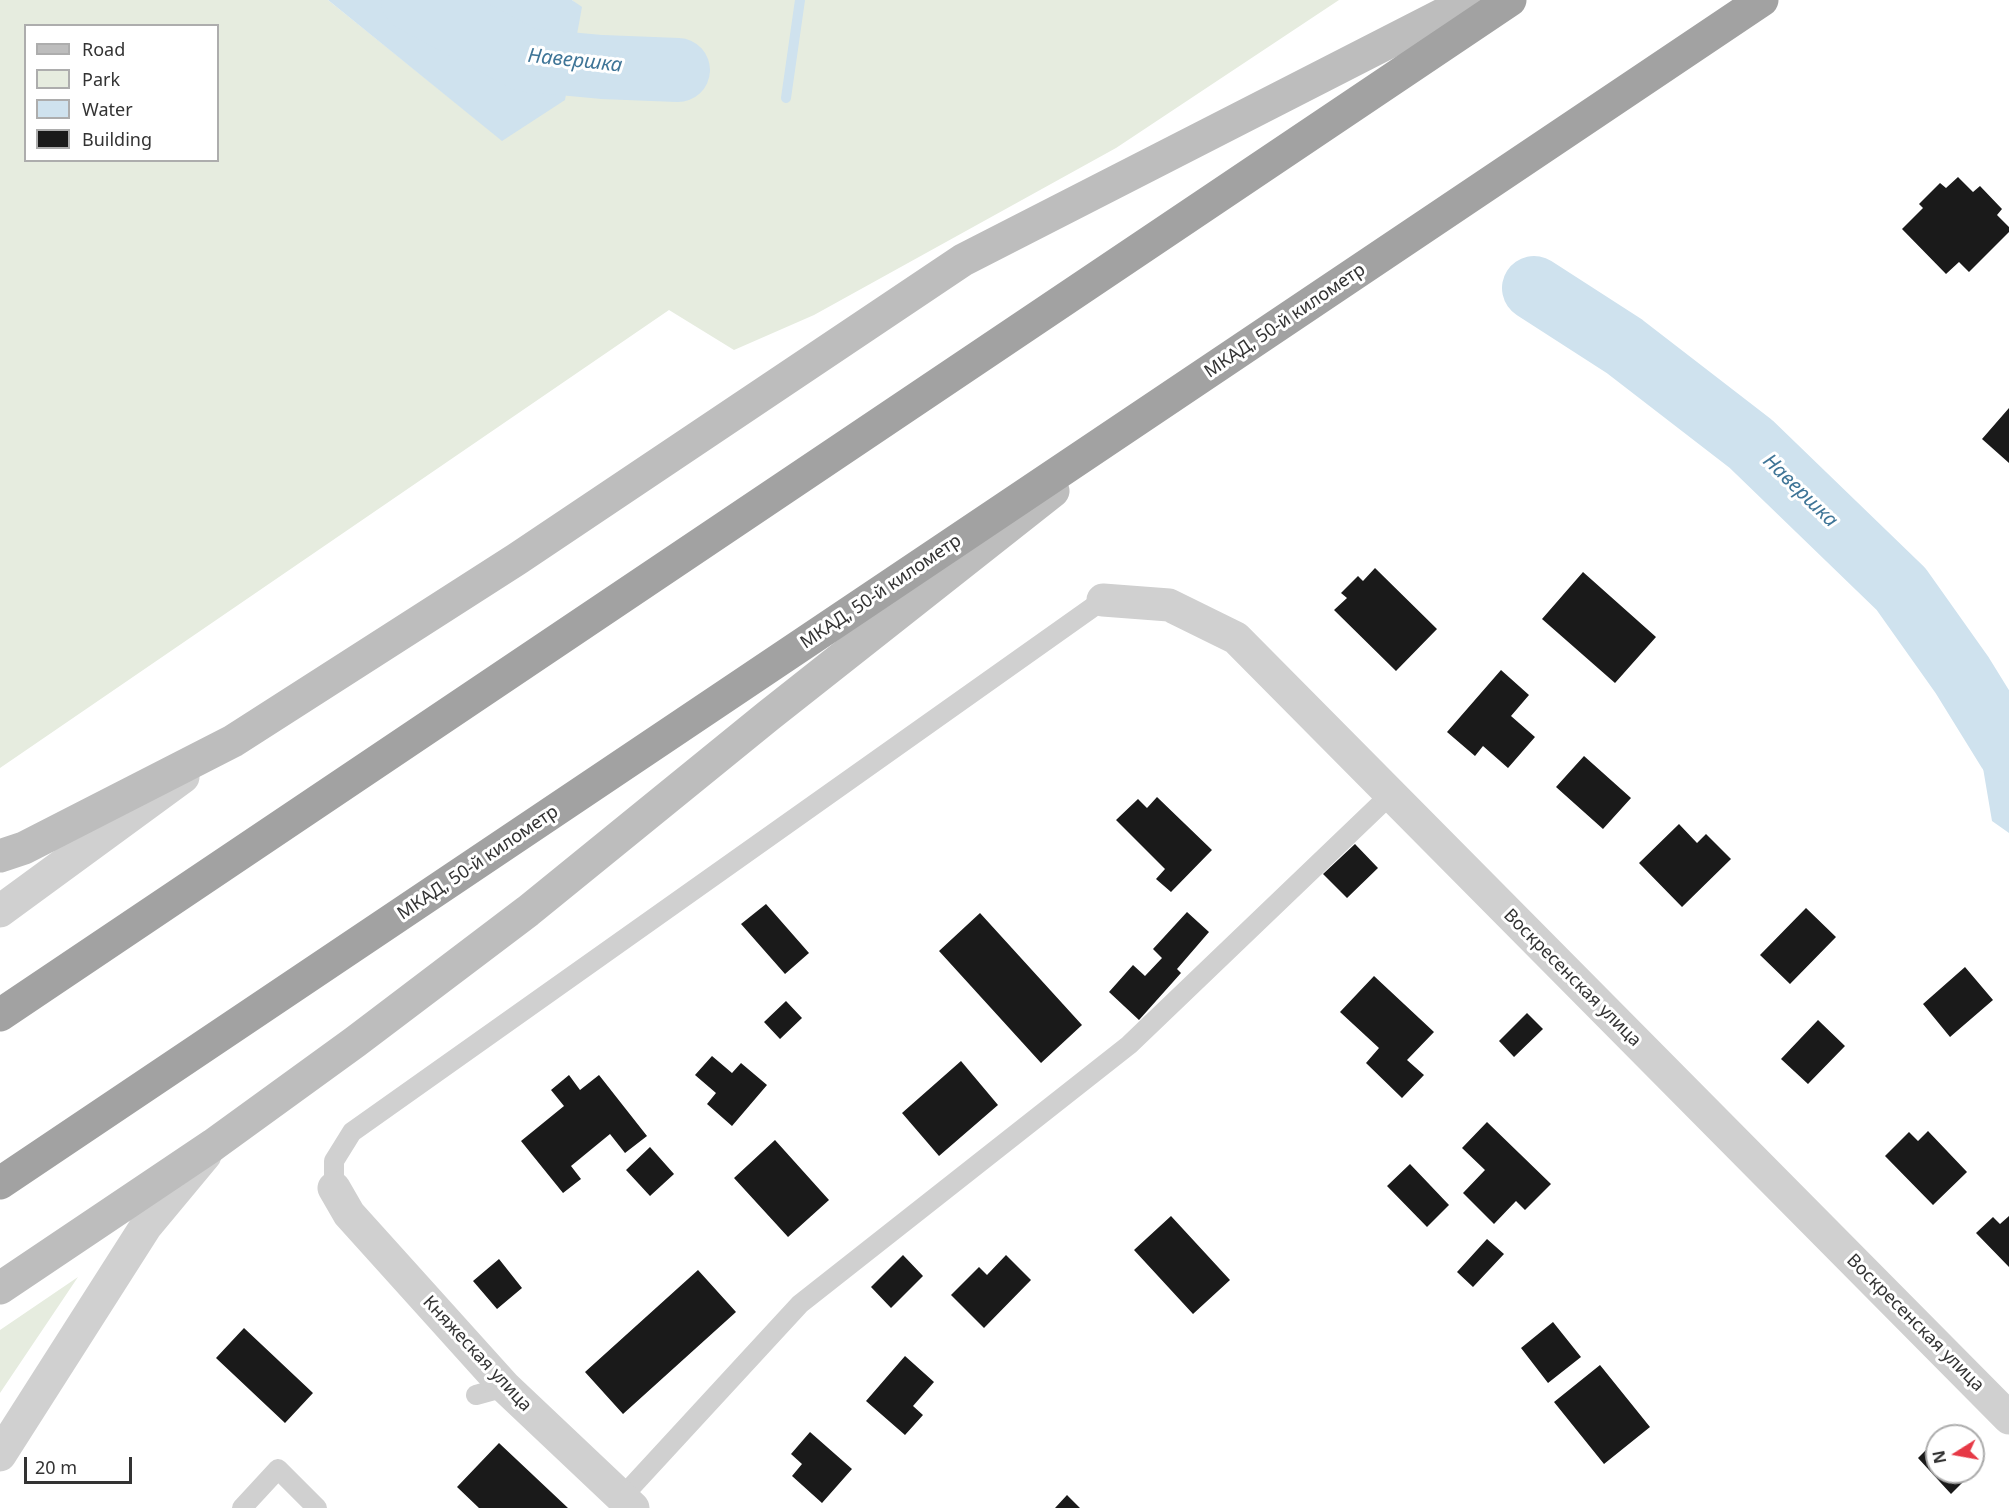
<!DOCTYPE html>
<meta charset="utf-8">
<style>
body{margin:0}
#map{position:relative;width:2009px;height:1508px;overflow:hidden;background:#fff;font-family:"Noto Sans",sans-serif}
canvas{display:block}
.legend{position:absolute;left:24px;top:24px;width:195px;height:138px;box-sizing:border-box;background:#fff;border:2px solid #adadad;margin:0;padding:8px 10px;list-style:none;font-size:18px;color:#333}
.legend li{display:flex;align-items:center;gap:12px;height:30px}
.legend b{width:30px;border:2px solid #adadad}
.north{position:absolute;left:1925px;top:1424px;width:60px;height:60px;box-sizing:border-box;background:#fff;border:2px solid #adadad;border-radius:50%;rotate:259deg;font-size:16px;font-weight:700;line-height:24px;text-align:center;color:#333}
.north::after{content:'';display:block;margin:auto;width:21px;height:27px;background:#e63946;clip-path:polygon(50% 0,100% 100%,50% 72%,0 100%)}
.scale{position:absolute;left:24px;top:1457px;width:108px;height:27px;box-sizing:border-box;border:3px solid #333;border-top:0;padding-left:8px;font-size:18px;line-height:21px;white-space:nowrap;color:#333;-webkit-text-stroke:4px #fff;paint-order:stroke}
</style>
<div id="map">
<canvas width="2009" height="1508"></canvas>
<ul class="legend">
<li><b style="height:8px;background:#bdbdbd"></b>Road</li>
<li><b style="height:16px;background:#e6ecdf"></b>Park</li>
<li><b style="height:16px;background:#cfe2ee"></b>Water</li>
<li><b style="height:16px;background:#1a1a1a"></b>Building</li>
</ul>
<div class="north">N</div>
<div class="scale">20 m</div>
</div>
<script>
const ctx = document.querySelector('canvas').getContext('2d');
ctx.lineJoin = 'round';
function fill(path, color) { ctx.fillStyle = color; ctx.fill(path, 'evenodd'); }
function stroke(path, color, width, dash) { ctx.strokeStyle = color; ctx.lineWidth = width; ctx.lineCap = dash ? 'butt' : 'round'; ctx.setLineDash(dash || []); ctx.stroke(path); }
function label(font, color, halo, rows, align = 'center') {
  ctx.font = font + ' "Noto Sans",sans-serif'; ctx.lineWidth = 6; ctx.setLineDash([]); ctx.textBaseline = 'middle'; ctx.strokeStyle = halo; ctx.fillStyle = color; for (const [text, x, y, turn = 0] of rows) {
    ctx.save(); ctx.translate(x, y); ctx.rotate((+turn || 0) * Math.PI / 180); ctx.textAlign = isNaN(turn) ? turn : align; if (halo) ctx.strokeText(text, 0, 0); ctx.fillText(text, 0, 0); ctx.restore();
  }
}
const green = new Path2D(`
 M0,0H328L502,140L581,8L572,0H1339L1116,148L814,315L734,350L669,310L0,768ZM26,26H218V160H26Z
 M78,1277L0,1393V1330Z`);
const water = new Path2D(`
 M328,0H572L582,7L565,100L502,141Z
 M1973,709L2009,711V833L1992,821Z`);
const stream = new Path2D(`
 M786,98L800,0`);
const river = new Path2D(`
 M413,0L526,60L602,67L678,70
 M1534,288L1624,346L1751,444L1901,589L1962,675L2009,751`);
const building = new Path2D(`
 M1958,177L1973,192L1980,186L2002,209L1997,215L2009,227V232L1969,272L1959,262L1946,274L1902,229L1923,208L1919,204L1940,183L1946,188Z
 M2009,408V463L1982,439Z
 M1375,568L1437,629L1396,671L1334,610L1347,598L1341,593L1358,576L1363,581Z
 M1583,572L1656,637L1615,683L1542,619Z
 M1501,670L1529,695L1511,716L1535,737L1508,768L1483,746L1475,756L1447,732Z
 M1584,756L1631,798L1603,829L1556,787Z
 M1157,797L1212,850L1171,892L1156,879L1165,869L1116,820L1138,799L1147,808Z
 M1679,824L1697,843L1706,834L1731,859L1682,907L1639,863Z
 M1355,844L1378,868L1347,898L1323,874Z
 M766,904L809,953L785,974L741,924Z
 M1806,908L1836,937L1790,984L1760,955Z
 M1187,912L1209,932L1177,969L1181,973L1139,1020L1109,992L1133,965L1145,976L1162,958L1153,949Z
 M980,913L1082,1025L1041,1063L939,951Z
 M1965,967L1993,1000L1950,1037L1923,1004Z
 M1374,976L1434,1032L1407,1060L1424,1075L1402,1098L1366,1063L1379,1048L1340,1012Z
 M786,1001L802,1018L780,1039L764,1022Z
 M1527,1013L1543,1029L1514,1057L1499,1041Z
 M1818,1020L1845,1046L1808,1084L1781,1059Z
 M712,1056L732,1073L741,1063L767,1085L732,1126L707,1104L716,1093L695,1075Z
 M961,1061L998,1105L939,1156L902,1113Z
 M569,1075L580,1090L599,1075L647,1136L625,1153L610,1134L571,1166L581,1179L563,1193L521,1141L564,1106L551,1090Z
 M1487,1122L1551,1184L1525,1210L1516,1201L1494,1224L1463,1193L1485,1170L1462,1148Z
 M1928,1131L1967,1172L1933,1205L1885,1156L1909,1132L1918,1141Z
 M775,1140L829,1200L788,1237L734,1178Z
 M650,1147L674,1174L650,1196L626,1170Z
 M1410,1164L1449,1205L1427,1227L1387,1186Z
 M1171,1216L1230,1280L1193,1314L1134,1250Z
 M2009,1216V1267L1976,1233L1993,1217L2000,1224Z
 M1487,1239L1504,1254L1473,1287L1457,1272Z
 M903,1255L923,1276L891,1308L871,1287Z
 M1006,1255L1031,1280L984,1328L951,1295L979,1267L987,1275Z
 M499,1259L522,1288L497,1309L473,1281Z
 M698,1270L736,1312L623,1414L585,1372Z
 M1553,1322L1581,1357L1548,1383L1521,1348Z
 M244,1328L313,1393L285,1423L216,1358Z
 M905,1356L934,1382L913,1406L923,1415L905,1435L866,1401Z
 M1600,1365L1650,1427L1604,1464L1554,1402Z
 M1950,1427L1959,1436H1940Z
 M810,1432L852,1469L822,1503L792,1476L802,1464L791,1454Z
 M1937,1439V1472H1973V1450L1984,1461L1951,1494L1918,1458Z
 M499,1443L568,1508H479L457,1487Z
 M1067,1495L1080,1508H1055Z`);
const service = new Path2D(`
 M334,1188V1161L352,1132L1103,600
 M476,1395L505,1387
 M622,1497L800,1304L1129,1045L1390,795
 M242,1508L278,1469L317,1508`);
const minor = new Path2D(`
 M1103,600L1169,605L1236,638L2009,1418
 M334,1188L349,1214L505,1387L633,1508`);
const tertiary = new Path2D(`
 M0,911L183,777
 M0,1455L146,1226L205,1155`);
const secondary = new Path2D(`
 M0,856L24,848L233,741L517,559L963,260L1471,0
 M0,1288L213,1145L355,1042L528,911L768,716L1053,491`);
const trunk = new Path2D(`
 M0,1015L1510,0
 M0,1183L1762,0`);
const streetNames = [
 ["МКАД, 50-й километр",1285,321,-34],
 ["МКАД, 50-й километр",881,592,-34],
 ["МКАД, 50-й километр",478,863,-34],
 ["Воскресенская улица",1572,978,45],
 ["Воскресенская улица",1915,1323,45],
 ["Княжеская улица",477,1354,47]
];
const waterNames = [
 ["Навершка",575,61,6],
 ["Навершка",1800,491,44]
];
fill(green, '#e6ecdf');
fill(water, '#cfe2ee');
stroke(stream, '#cfe2ee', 10);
stroke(river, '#cfe2ee', 64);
fill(building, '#1a1a1a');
stroke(service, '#d0d0d0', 20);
stroke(minor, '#d0d0d0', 33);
stroke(tertiary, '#d0d0d0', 33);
stroke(secondary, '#bdbdbd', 33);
stroke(trunk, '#a2a2a2', 33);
label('18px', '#333', '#fff', streetNames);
label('italic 20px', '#3f7597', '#fff', waterNames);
</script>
